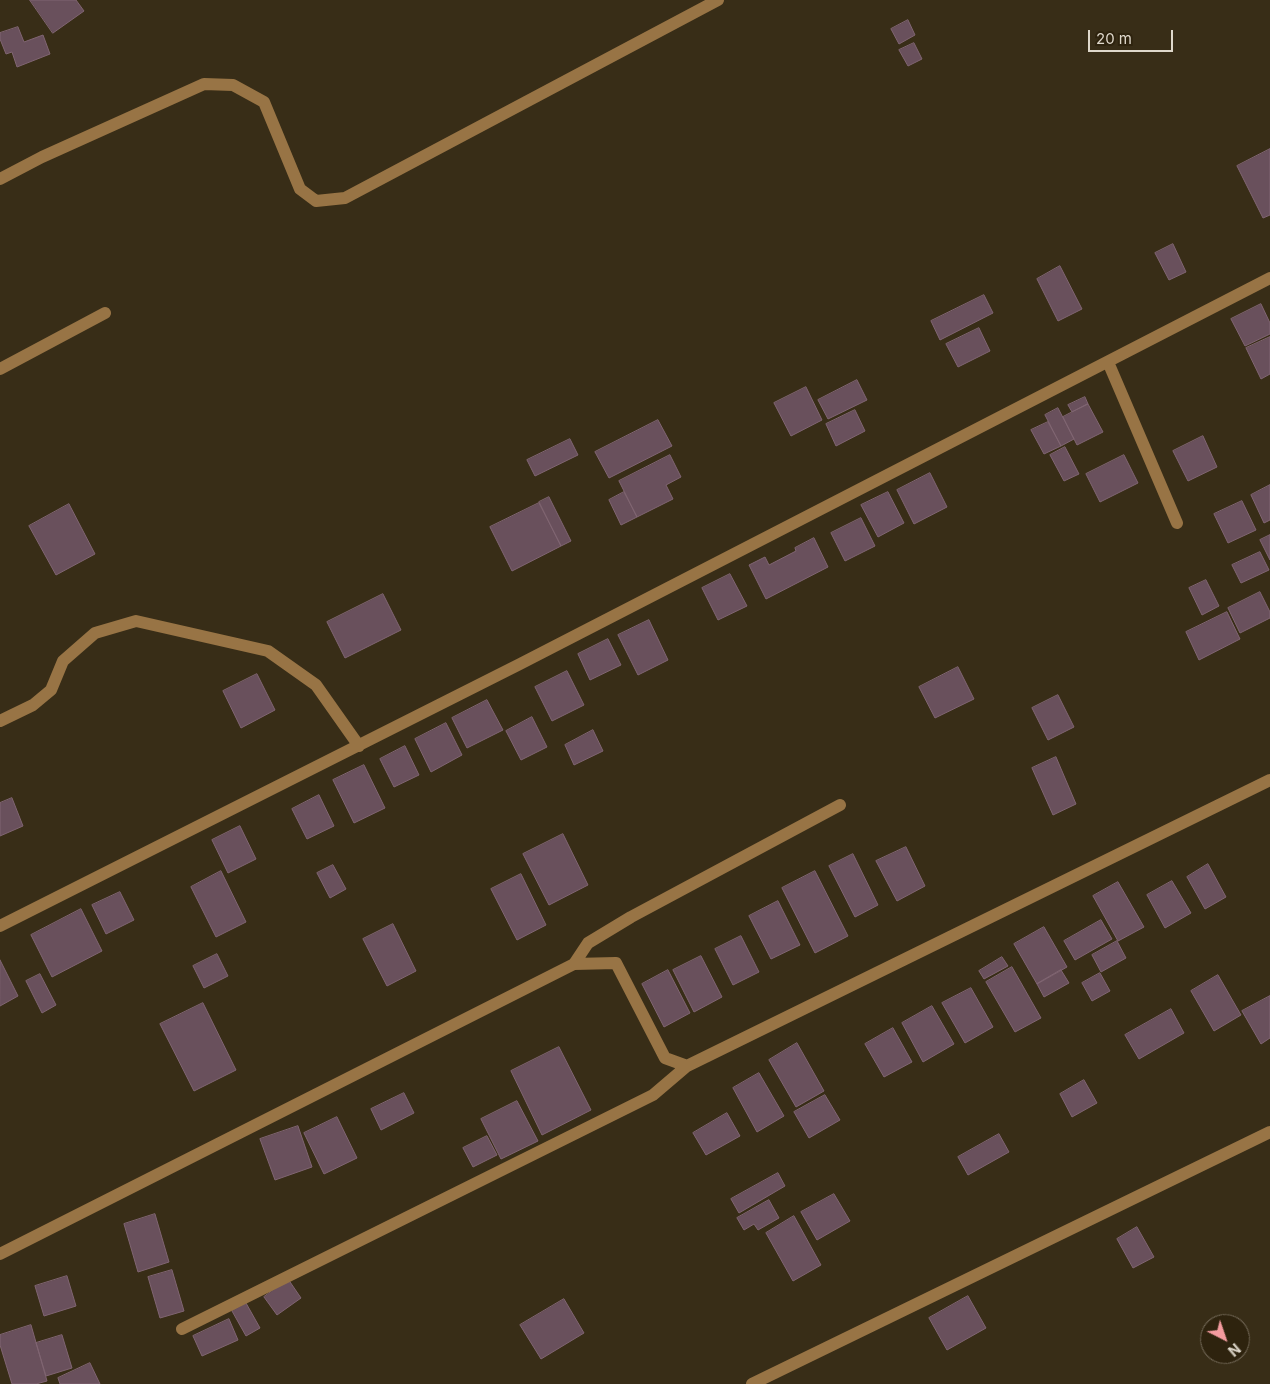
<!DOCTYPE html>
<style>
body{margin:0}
#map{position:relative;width:1270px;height:1384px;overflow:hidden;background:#382d17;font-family:Inter,sans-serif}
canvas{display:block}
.north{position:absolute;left:1200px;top:1314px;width:50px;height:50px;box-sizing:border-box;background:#2e230e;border:1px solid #756b5a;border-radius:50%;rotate:139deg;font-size:14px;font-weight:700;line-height:20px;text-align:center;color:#dfd8cb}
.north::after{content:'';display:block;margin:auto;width:18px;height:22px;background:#f49b9f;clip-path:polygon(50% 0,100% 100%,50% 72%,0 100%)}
.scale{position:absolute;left:1088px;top:30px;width:85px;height:22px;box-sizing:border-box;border:2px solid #dfd8cb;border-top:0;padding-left:6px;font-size:15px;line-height:18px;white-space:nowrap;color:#dfd8cb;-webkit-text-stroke:4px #2e230e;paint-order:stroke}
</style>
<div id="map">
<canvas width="1270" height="1384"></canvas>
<div class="north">N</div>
<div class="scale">20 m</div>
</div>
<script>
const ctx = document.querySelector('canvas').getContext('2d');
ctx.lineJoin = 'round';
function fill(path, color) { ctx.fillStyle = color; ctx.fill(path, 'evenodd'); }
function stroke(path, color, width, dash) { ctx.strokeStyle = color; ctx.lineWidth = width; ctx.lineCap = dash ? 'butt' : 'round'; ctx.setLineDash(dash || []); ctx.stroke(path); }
const building = new Path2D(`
 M30,0H76L84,11L53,33Z
 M908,20L915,35L899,44L891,29Z
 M18,27L24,42L43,35L50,54L17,67L12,52L6,54L0,39V33Z
 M914,43L922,59L908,66L899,50Z
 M1270,149V215L1263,218L1237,166Z
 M1173,244L1186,272L1169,280L1155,253Z
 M1060,266L1082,309L1058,321L1037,279Z
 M984,295L993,313L940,340L931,321Z
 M1261,304L1270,323V334L1245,346L1231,319Z
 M979,328L990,351L958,367L946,344Z
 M1270,337V374L1261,379L1246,348Z
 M857,380L867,400L828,419L818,400Z
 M806,387L822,420L791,436L774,403Z
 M1085,397L1088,404L1072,412L1068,405Z
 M1088,404L1103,432L1077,445L1063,417Z
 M1058,408L1074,439L1061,446L1045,415Z
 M855,410L865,431L836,446L826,424Z
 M658,420L672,446L609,478L595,452Z
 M1048,422L1061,446L1044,454L1031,430Z
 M1203,436L1217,467L1188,481L1173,451Z
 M570,439L578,455L535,476L527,460Z
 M1065,447L1079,474L1064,481L1050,455Z
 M670,455L681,477L666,485L673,499L637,517L619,481Z
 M1124,455L1138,483L1100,502L1086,474Z
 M930,473L947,507L914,524L897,490Z
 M1270,485V520L1264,523L1251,495Z
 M624,492L637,517L621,525L609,500Z
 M888,492L904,523L878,537L861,505Z
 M549,497L571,541L561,546L539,502Z
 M1242,501L1256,530L1228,543L1214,514Z
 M539,503L561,546L512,571L490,527Z
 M69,504L95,554L56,575L29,526Z
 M861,518L875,546L845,561L831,533Z
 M1270,535V560L1260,540Z
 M814,538L828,567L766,599L749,565L765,557L769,565L796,551L795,548Z
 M1260,552L1269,570L1241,583L1232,565Z
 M730,574L747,606L718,620L702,588Z
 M1206,580L1219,606L1202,615L1189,588Z
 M1260,592L1270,612V618L1240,633L1228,608Z
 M383,594L401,630L345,658L327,622Z
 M1227,612L1240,639L1199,660L1186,632Z
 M649,620L668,660L638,675L618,635Z
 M608,639L621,665L590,680L578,654Z
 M958,667L974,699L935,718L919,687Z
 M567,671L584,705L552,721L535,687Z
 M257,674L275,710L241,728L223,691Z
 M1058,695L1074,727L1048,740L1032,708Z
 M487,700L503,730L467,748L452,718Z
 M532,717L547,747L521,760L506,731Z
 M446,723L462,755L431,772L415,739Z
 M593,730L603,751L574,765L565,745Z
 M405,746L419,775L394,787L380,759Z
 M1056,757L1076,804L1053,815L1032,768Z
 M364,765L385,808L354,823L333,780Z
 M319,795L334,826L307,839L292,809Z
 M12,798L23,826L0,836V803Z
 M240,826L256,859L228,873L212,840Z
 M563,834L588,885L549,905L523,854Z
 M906,847L925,886L897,901L876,861Z
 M853,854L878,905L855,917L829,866Z
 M1208,864L1226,897L1205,909L1187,877Z
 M333,865L346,889L330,898L317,873Z
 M221,871L246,922L216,937L191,887Z
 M815,871L848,936L815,953L782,888Z
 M521,874L546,925L517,940L491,889Z
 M1172,881L1191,913L1165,928L1147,895Z
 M1118,882L1144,927L1118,941L1093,896Z
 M120,892L134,920L106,934L92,905Z
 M778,901L800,945L771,959L749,916Z
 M81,909L102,951L52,977L31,935Z
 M1101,920L1112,939L1075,960L1064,941Z
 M393,924L416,971L387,986L363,939Z
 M1044,927L1067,967L1037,984L1014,944Z
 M741,936L759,972L733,985L715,949Z
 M1117,941L1126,958L1101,972L1092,955Z
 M217,954L228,976L204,988L193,966Z
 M701,956L722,997L694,1012L673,970Z
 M1002,957L1008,966L984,979L979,971Z
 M0,960L18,996L0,1006Z
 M1012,967L1041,1018L1015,1032L986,982Z
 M668,970L690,1013L664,1027L642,984Z
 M1061,970L1069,983L1044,997L1037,984Z
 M1100,973L1110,991L1092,1001L1082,983Z
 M40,974L56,1005L42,1013L26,981Z
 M1218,975L1241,1015L1214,1031L1191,991Z
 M971,988L993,1027L965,1043L942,1003Z
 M1270,996V1038L1261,1044L1242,1011Z
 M203,1003L236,1070L194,1091L160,1024Z
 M932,1006L954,1044L923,1062L902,1023Z
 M1171,1009L1184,1033L1139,1059L1125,1035Z
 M893,1028L912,1062L884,1077L865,1044Z
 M797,1043L824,1091L796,1107L769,1060Z
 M559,1047L591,1110L542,1135L511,1071Z
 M759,1073L784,1116L757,1132L733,1088Z
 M1084,1080L1097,1103L1072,1117L1060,1094Z
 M404,1093L414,1113L381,1130L371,1109Z
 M825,1095L840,1120L809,1138L794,1112Z
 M517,1101L538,1141L501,1159L481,1119Z
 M727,1113L740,1136L706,1155L693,1133Z
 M337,1117L357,1158L324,1174L304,1133Z
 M298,1126L312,1167L275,1180L260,1139Z
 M999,1134L1009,1152L968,1175L958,1157Z
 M487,1136L497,1155L473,1167L463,1148Z
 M778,1173L785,1186L739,1213L731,1199Z
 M834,1194L850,1221L817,1240L801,1212Z
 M769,1200L779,1218L758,1230L754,1224L744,1230L737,1218Z
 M155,1214L169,1262L138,1272L124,1224Z
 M794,1216L821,1265L793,1281L766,1233Z
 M1137,1227L1154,1257L1133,1268L1117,1239Z
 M172,1270L184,1311L160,1318L148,1277Z
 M67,1276L76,1306L44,1316L35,1286Z
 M288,1279L301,1298L277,1315L264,1297Z
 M968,1296L986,1328L947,1350L929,1318Z
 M564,1299L584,1333L541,1359L520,1325Z
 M246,1303L260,1328L246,1336L232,1311Z
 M229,1319L238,1340L202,1356L193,1336Z
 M31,1325L47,1381L36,1384H12L0,1345V1335Z
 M62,1335L72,1368L46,1376L36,1343Z
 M90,1363L100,1384H60L58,1378Z`);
const minor = new Path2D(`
 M0,179L42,157L204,84L233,85L264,102L300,189L316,201L345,198L718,0
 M1108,362L1177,523
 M0,369L105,313
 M0,721L33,705L51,690L63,661L95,633L136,621L268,651L316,685L359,746
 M0,926L520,664L1270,278
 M574,964L588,943L631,917L840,805
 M0,1254L574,964L616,963L665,1058L687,1066L1270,780
 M182,1329L653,1095L687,1066
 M752,1384L1270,1132`);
fill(building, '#69505c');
stroke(building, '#806572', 1);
stroke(minor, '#987445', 12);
</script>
